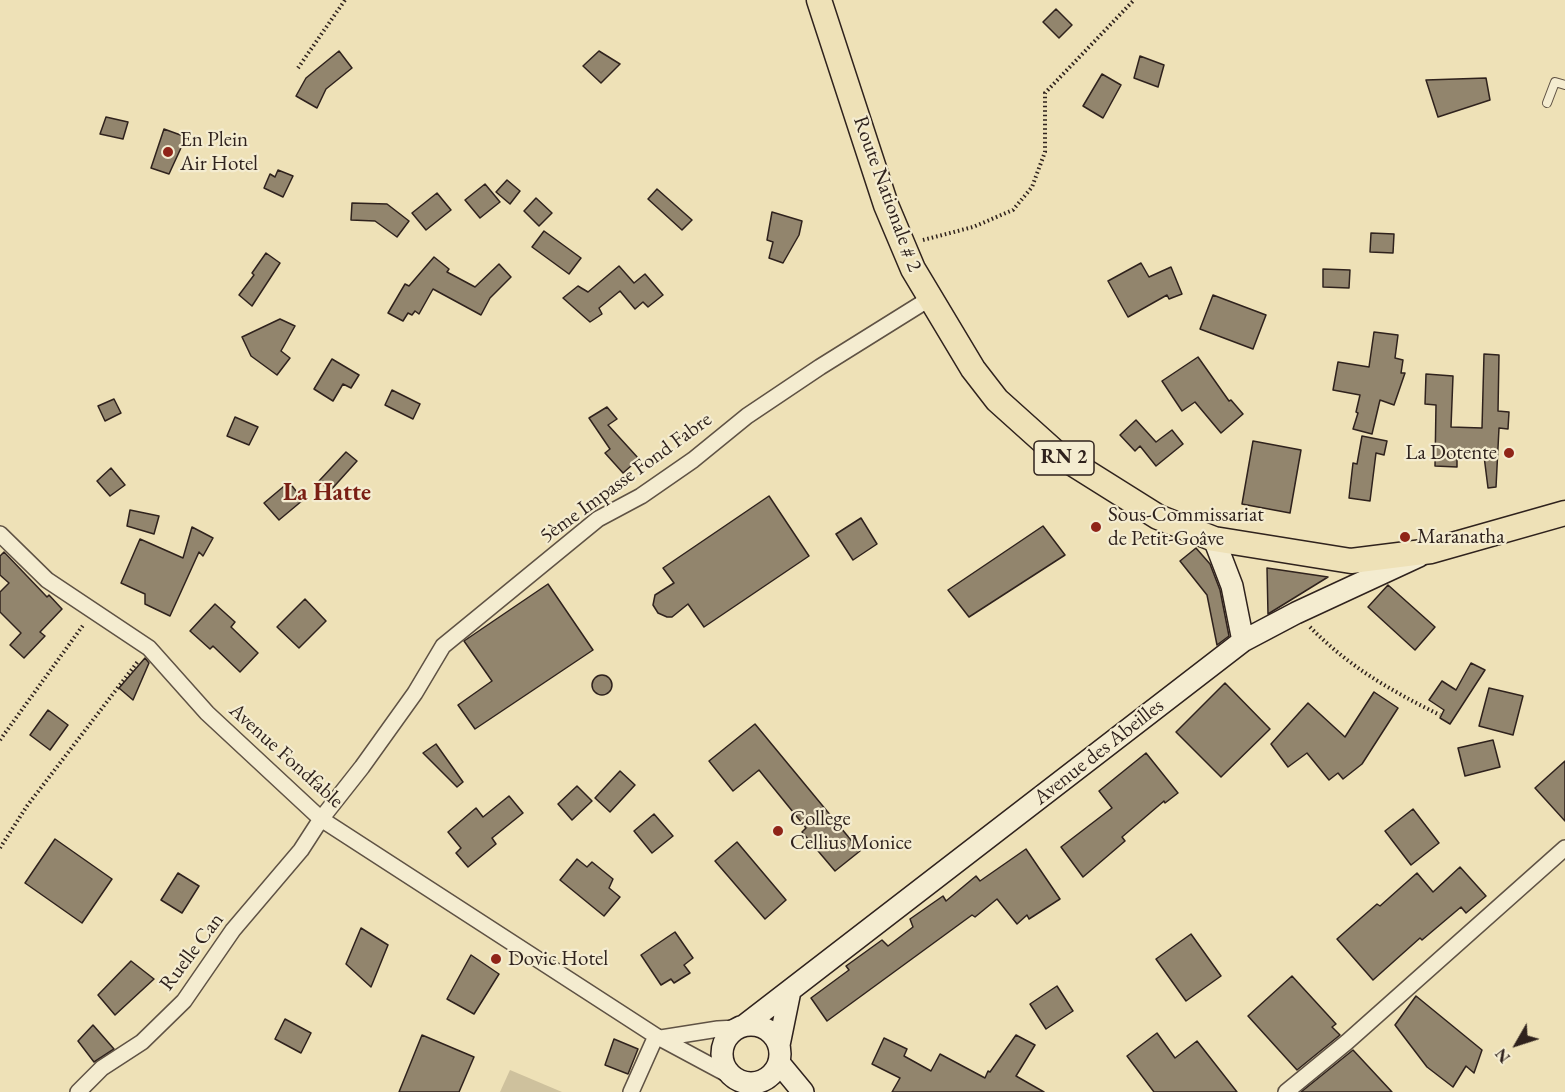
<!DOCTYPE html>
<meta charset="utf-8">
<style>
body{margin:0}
#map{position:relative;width:1565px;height:1092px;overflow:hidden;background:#eee1b7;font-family:"EB Garamond",serif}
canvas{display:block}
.north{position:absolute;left:1487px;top:1014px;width:60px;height:60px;-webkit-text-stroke:4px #f4ecd0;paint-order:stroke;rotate:231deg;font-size:16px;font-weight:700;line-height:24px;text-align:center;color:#2f221d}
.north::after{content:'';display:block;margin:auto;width:21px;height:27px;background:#2f221d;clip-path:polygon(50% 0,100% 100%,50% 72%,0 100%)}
</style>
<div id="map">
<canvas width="1565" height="1092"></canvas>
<div class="north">N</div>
</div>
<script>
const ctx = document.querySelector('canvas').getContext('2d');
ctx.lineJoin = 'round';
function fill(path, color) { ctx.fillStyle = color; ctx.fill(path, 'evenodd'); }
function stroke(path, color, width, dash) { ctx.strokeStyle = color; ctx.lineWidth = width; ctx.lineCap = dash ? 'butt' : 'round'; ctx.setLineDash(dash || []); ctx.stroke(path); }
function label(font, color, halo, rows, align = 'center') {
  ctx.font = font + ' "EB Garamond",serif'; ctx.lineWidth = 4.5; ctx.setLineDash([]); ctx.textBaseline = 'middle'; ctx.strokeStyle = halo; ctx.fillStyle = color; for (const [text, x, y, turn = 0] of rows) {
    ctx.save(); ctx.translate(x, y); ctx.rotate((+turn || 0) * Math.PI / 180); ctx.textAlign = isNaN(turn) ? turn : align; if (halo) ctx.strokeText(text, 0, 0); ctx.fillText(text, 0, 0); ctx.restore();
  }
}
const green = new Path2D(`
 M510,1070L562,1092H500Z`);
const building = new Path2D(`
 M1056,9L1072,25L1059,38L1043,22Z
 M339,51L352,68L326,89L317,108L296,96L306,78Z
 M599,51L620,64L601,83L583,66Z
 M1140,56L1164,65L1158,87L1134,78Z
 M1102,74L1121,85L1103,118L1083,106Z
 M1486,78L1490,100L1438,117L1426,80Z
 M106,117L128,122L123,139L100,134Z
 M164,129L186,137L169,174L151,168Z
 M278,170L293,176L283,197L264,188L270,174L275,177Z
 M507,180L520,191L510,204L496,192Z
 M485,184L500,202L480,218L465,200Z
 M657,189L692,220L682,230L648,199Z
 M437,193L451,210L426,230L412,213Z
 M536,198L552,213L539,226L524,211Z
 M352,203L387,204L409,221L397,237L375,221L351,220Z
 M772,212L802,221L799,235L783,263L769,258L773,242L767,240Z
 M544,231L581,258L569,274L532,247Z
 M1371,233L1394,234L1393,253L1370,252Z
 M266,253L280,263L252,306L239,295L254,275L252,273Z
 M434,257L449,269L447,272L475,287L499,264L511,277L490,298L481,315L433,289L419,314L415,311L412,315L408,313L403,321L388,313L405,284L409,286Z
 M1141,263L1149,277L1171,267L1182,294L1169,299L1167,295L1128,317L1108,281Z
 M619,266L634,283L645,274L663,295L648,307L643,302L635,309L620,291L599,308L602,314L590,322L563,298L578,286L588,292Z
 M1323,269L1350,270L1349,288L1323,287Z
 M1213,295L1266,315L1253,349L1200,329Z
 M280,319L295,326L281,351L290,358L277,375L251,356L242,337Z
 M1374,332L1398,335L1395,358L1403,360L1401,373H1405L1394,405L1380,400L1372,434L1353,429L1358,413L1356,412L1360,395L1333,390L1338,362L1369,367Z
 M1484,354L1499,355L1498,411L1509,412L1508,429L1499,428L1496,487L1488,488L1484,456L1457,454V467L1435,466L1436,405L1425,404L1426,374L1453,376L1451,427L1482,428Z
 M1198,357L1229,401L1231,400L1243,414L1221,433L1195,402L1182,411L1162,381Z
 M332,359L359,375L351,388L343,384L333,401L314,389Z
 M392,390L420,404L413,419L385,405Z
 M114,399L121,413L105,421L98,406Z
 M607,407L617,419L608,425L639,459L623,473L605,453L610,449L589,418Z
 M235,417L258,427L249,445L227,436Z
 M1136,420L1156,442L1172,430L1183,444L1156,466L1140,446L1135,451L1120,435Z
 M1362,436L1387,441L1384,455L1376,453L1370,501L1349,498L1353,463L1357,464Z
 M1253,441L1301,450L1290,513L1242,504Z
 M346,452L357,461L330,491L319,481Z
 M111,468L125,485L110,496L97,481Z
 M289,482L303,500L279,520L264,503Z
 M769,496L809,556L704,627L688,604L672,617H667L658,613L653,605L655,595L674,583L663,568Z
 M130,510L159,516L154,534L127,526Z
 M861,518L877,544L853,560L836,534Z
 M1043,526L1065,555L969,617L948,590Z
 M192,527L213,538L203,556L199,552L170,616L145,604V594L121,583L140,539L183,558Z
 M1196,548L1210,564L1220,590L1229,636L1217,645L1207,595L1180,561Z
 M4,552L47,597L49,595L62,609L40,632L45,636L24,658L10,645L21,633L0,612V592L9,583L0,575V556Z
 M1267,568L1328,577L1268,614Z
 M548,584L593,650L475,729L458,705L492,681L464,641Z
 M1388,585L1435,627L1415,650L1368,607Z
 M305,599L326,621L299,648L277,627Z
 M215,604L235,622L231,627L258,653L240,672L213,646L210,649L190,631Z
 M145,658L149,663L133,700L119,688Z
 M1471,663L1485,670L1450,724L1440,718L1444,710L1429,700L1442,681L1456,690Z
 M592 685a10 10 0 1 1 20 0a10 10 0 1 1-20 0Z
 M1225,683L1270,729L1221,777L1176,732Z
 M1489,688L1523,696L1513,735L1479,726Z
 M1374,692L1398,708L1362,764L1343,779L1338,773L1329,780L1307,753L1288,767L1271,744L1308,703L1345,737Z
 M48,710L68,725L50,750L30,735Z
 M755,724L860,851L835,871L802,832L806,828L759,770L733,791L709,761Z
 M1493,740L1500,767L1465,776L1458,748Z
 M436,744L463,782L457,787L423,753Z
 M1146,753L1178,793L1165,803L1164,801L1122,837L1125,841L1083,877L1061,847L1112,808L1099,791Z
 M1565,761V821L1535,788Z
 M620,771L635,785L610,812L595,798Z
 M577,786L592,801L572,820L558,804Z
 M509,796L523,813L492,838L496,844L468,867L456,853L461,848L448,832L476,808L483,817Z
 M1413,809L1439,843L1411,865L1385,831Z
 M654,814L673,836L652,853L634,831Z
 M55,839L112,879L82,923L25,883Z
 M737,842L786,900L765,919L715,861Z
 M1026,849L1060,899L1029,919L1027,915L1017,924L997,899L975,917L972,915L827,1021L811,998L849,970L846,966L882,940L888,946L913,927L910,919L943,896L946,901L976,876L980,881Z
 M577,859L587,867L592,862L613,879L609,888L620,897L604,916L560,880Z
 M1460,867L1486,896L1466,913L1461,907L1422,940L1420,938L1373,980L1337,939L1377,904L1380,906L1417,873L1433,892Z
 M178,873L199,886L182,913L161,900Z
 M361,928L388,945L371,987L346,964Z
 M675,932L693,958L684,965L690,973L674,983L671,979L661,985L641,955Z
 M1191,934L1221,976L1186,1001L1156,959Z
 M471,955L499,974L474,1014L447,999Z
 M131,961L154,979L115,1015L98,995Z
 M1292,976L1336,1024L1332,1027L1340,1035L1297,1070L1248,1016Z
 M1057,986L1073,1011L1046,1029L1030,1004Z
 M1416,996L1482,1050L1474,1073L1466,1066L1453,1087L1427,1067L1395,1025Z
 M285,1019L311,1033L301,1053L275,1039Z
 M93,1025L114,1049L94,1062L78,1041Z
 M1157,1033L1175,1058L1197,1041L1237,1092H1154L1127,1056Z
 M422,1035L474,1057L459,1092H399Z
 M1016,1035L1035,1045L1016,1076L1044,1092H892L900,1078L872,1064L884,1038L907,1049L904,1056L931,1071L940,1054L985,1078L988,1071L990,1072Z
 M614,1039L638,1049L628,1074L605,1065Z
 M1353,1050L1392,1092H1301Z`);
const path = new Path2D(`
 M298,68L345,0
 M923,240L973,227L1013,210L1032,187L1045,152V93L1134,0
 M1310,627C1348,666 1391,691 1440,715
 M0,740L84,624
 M0,848L27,806L139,660`);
const lane = new Path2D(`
 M1547,103L1555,82L1565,85`);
const street = new Path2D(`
 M0,534L47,580L149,648L207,713L321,819L656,1036L738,1080
 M661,1038L718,1029L736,1028
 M78,1092L102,1068L142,1042L184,1001L233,930L301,850L321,819L362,767L415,693L443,646L598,519L641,496L693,460L747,416L820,367L929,299
 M631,1092L656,1036
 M1286,1092L1347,1042L1565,848`);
const secondary = new Path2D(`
 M1214,539L1232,586L1243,641
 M722 1054a29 29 0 1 1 58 0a29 29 0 1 1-58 0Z
 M745,1025L1243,641L1296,613L1419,556
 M779,1045L790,991
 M779,1063L803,1092`);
const primary = new Path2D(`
 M819,0L886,205L913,269L973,369L997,400L1056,453L1158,517L1214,539L1351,561L1431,551L1565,513`);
const markers = [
 [168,152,6,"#8f2418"],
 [1509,453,6,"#8f2418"],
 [1096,527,6,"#8f2418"],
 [1405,537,6,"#8f2418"],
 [778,831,6,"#8f2418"],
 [496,959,6,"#8f2418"]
];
const shields = [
 [1064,458,60]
];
const shieldNames = [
 ["RN 2",1064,458]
];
const poiNames = [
 ["En Plein",180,140],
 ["Air Hotel",180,164],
 ["La Dotente",1497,453,"right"],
 ["Sous-Commissariat",1108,515],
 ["de Petit-Goâve",1108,539],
 ["Maranatha",1417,537],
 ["College",790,819],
 ["Cellius Monice",790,843],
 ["Dovic Hotel",508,959]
];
const streetNames = [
 ["Route Nationale # 2",887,194,70],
 ["5ème Impasse Fond Fabre",626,478,-36],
 ["Avenue des Abeilles",1099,752,-38],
 ["Avenue Fondfable",286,756,42],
 ["Ruelle Can",192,952,-53]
];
const quarterNames = [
 ["La Hatte",327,493]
];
fill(green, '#cec19d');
fill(building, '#92856d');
stroke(building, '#2f221d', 1.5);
stroke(lane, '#5f5244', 10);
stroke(street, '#5f5244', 18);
stroke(secondary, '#2f221d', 24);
stroke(primary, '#2f221d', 27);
stroke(path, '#2f221d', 4, [1.5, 3]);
stroke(lane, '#f4ecd0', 8);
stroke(street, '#f4ecd0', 15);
stroke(secondary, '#f4ecd0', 21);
stroke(primary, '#eee1b7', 24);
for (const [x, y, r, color] of markers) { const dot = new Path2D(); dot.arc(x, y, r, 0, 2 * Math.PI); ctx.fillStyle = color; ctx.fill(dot); stroke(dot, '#f4ecd0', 2); }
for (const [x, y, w] of shields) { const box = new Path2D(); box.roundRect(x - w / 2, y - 17, w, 34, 4.5); ctx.fillStyle = '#f4ecd0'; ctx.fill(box); stroke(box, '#2f221d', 1.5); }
label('bold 20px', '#2f221d', null, shieldNames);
label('21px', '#2f221d', '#f4ecd0', poiNames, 'left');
label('21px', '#2f221d', '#f4ecd0', streetNames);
label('bold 24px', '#7a1f14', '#f4ecd0', quarterNames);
</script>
